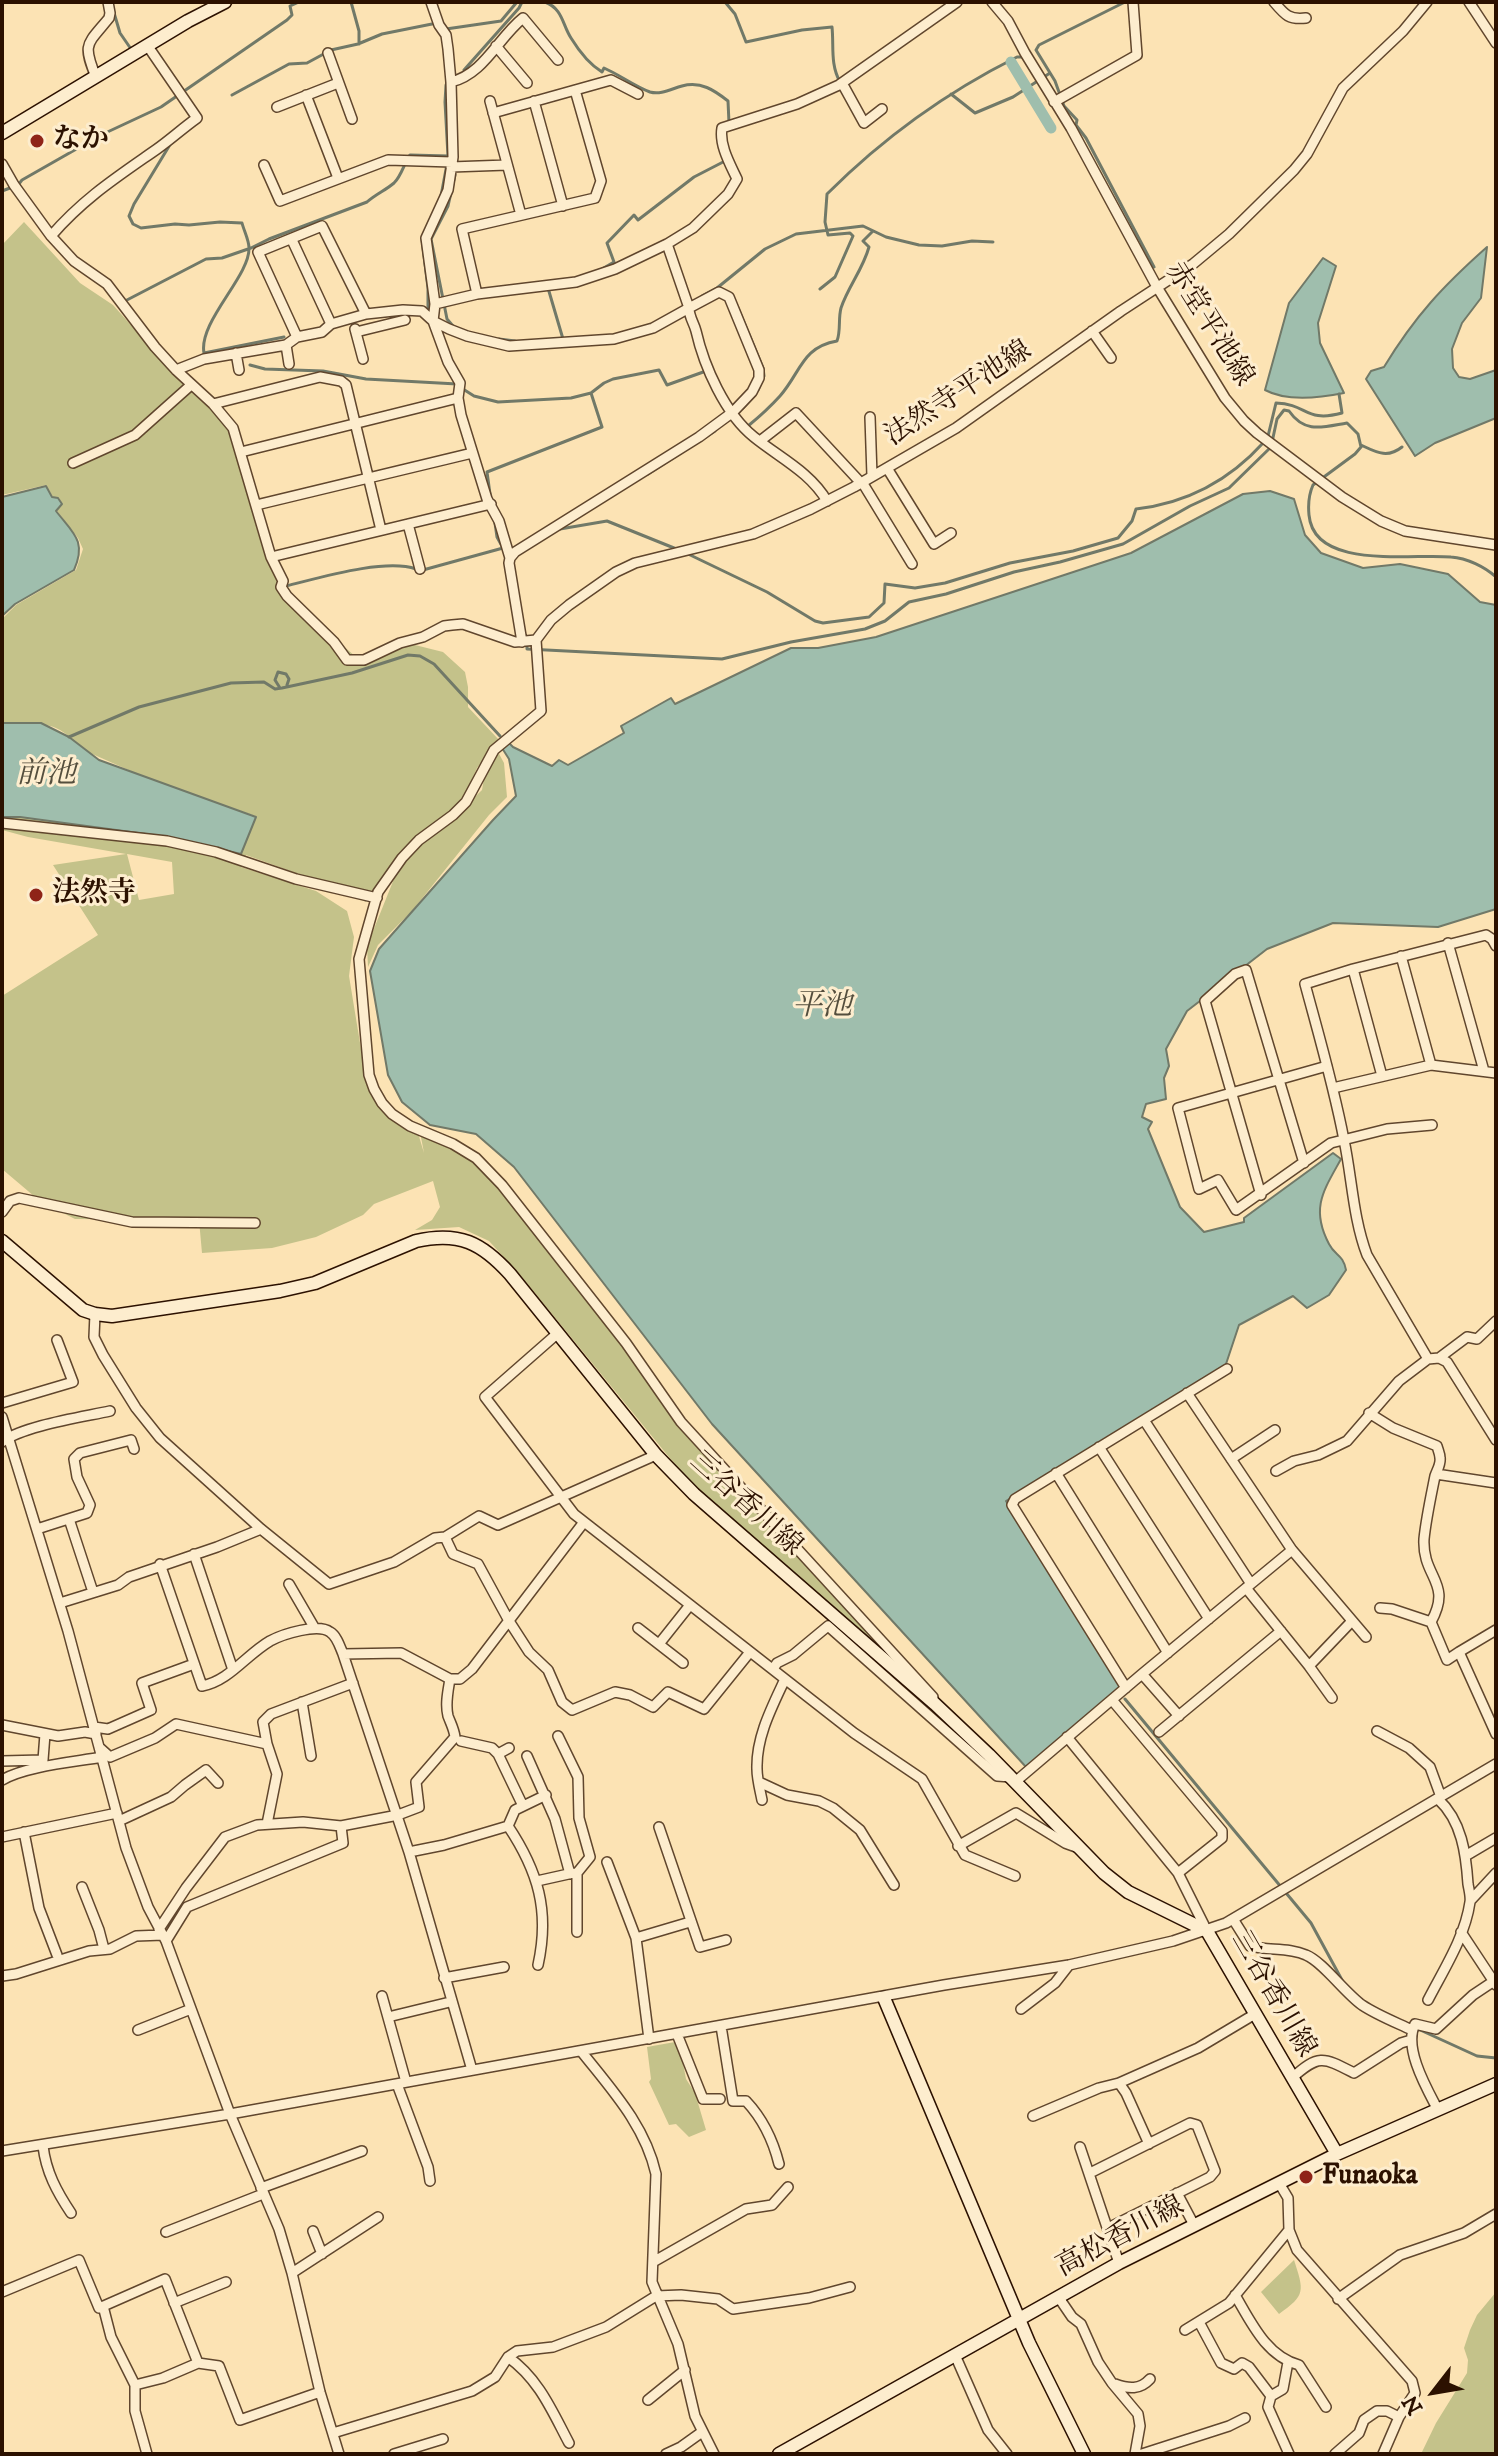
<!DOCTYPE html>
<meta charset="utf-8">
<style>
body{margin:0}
#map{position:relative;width:1498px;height:2456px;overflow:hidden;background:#fce3b4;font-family:"IM FELL DW Pica",serif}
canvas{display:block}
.frame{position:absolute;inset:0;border:4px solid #2c1100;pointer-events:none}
.north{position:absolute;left:1394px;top:2352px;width:80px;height:80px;-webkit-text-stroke:6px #fdedce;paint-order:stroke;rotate:239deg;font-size:22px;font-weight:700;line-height:32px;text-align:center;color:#2c1100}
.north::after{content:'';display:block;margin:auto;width:28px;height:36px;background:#2c1100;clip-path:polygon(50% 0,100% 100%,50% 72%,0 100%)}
</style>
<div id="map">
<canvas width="1498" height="2456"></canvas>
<div class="frame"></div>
<div class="north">N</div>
</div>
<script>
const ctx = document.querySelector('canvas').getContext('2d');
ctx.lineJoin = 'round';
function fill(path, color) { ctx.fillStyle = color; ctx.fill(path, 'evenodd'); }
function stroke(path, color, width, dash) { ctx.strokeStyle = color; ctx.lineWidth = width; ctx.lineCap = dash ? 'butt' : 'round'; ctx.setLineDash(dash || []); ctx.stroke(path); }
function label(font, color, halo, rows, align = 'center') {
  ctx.font = font + ' "IM FELL DW Pica","Noto Serif JP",serif'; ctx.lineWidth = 6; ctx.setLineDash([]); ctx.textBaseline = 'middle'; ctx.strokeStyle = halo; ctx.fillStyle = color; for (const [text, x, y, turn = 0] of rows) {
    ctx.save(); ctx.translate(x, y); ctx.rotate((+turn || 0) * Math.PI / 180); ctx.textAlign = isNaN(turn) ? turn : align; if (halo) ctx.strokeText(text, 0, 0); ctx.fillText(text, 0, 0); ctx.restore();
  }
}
const green = new Path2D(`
 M24,222L80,283L113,305L190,391L229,426L258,533L281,592L356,657L377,656L407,643L443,652L465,672L468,687V707L499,740L477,768L464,798L429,830L416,836L397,857L366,902L329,885L246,855L241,867L316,891L347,911L354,937L349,976L361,1049L372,1091L418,1133L424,1153L420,1132L475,1159L501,1186L624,1344L676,1418L895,1661L691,1484L521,1276L489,1241L459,1227L415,1230L432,1220L440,1207L433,1181L374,1204L363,1215L316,1237L272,1248L202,1253L199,1220L75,1219L41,1202L2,1169V996L98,935L53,865L126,854L28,837L2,830V791L23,802L73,741C51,715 27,729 2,722V619L16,605L76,570L83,549L78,538L57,511L62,504L59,498L53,497L46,485L2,495V245ZM90,753L142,776L255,816L244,847L76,773ZM127,854L172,862L174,894L139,900Z
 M498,752L504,763L507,797L489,815L412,911L378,945L368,967L367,946L398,869L415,846L442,829L482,790L486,767Z
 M675,2042L682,2058L686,2079L695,2093L706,2130L689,2137L676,2124L669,2125L649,2082L651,2079L647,2047Z
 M1294,2260C1304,2291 1306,2295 1279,2314L1261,2292Z
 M1496,2292V2454H1421L1436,2423L1467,2373L1468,2360L1464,2348L1470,2330L1477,2315Z`);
const water = new Path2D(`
 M1487,247L1481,298L1462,323L1452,349L1453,368L1459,377L1470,379L1496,370V418L1435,443L1415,456L1366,379L1371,371L1384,367C1415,316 1443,286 1487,247Z
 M1323,258L1336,266L1318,323L1320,343L1344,393C1319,398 1287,402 1265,390L1289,303Z
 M46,486L52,497L58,498L62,504L56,511C73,533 87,541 74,570L15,604L2,616V497Z
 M1270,491L1294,499L1305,535L1321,553L1363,568L1400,564L1448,574L1480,602L1496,605V909L1438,927L1333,923L1267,949L1187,1011L1166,1049L1169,1066L1164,1078L1166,1099L1146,1104L1142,1117L1152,1122L1148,1129L1180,1207L1204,1232L1244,1222V1218L1333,1153L1341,1159C1324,1190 1310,1208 1329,1244C1335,1256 1343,1254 1346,1270L1329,1295L1307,1308L1293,1296L1239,1325L1225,1367L1006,1501L1121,1688L1026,1767L712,1424L514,1167L476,1134L430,1125L402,1102L388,1075L370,971L379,949L493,820L516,796L509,759L502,748L509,743L513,747L552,766L559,760L568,765L624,733L621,726L671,698L675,704L791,648H818L876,637L1131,553L1243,494Z
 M2,723H41L69,737L99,760L256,817L241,854L168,837L20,817H2Z`);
const stream = new Path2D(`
 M351,2L359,31V44
 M538,2H541
 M545,2C563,9 562,24 571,38C579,51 589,64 602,72L604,68C620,75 634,86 650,92C661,95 671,89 682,86C701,81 714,90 728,101L729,123
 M725,2L735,14L746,42L802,30L832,27C834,46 830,64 840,82
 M1125,2L1039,45L1036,50L1055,81L1064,106L1077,120L1076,125L1086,138L1154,267
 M112,6L120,33L131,49
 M446,29L501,21L517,2
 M464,70L519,8L522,2
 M446,85L445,102L448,156
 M951,94L975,113L1013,97L1050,73
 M232,95L289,64L307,63L331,50L358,44L382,34L437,23
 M171,143L134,204L129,216L133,224L141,228L175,224L189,225L220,222L242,223C244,231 249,240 249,248C250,276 198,322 204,353L284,337
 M2,191L18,185L22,180L101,135L161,107L287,20L292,15L290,6L299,2
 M441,196L447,164
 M422,239L428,288V311
 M602,269L614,262L607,243L634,215L638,220L694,177L725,161
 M548,288L563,339
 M820,289L835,277L853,236L850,233L828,235L825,222L827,194C883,138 947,92 1017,57H1024
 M702,296L717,288L765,249L796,234L863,226L886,237L919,245L942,246L972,241L993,242
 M125,301L206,259L222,258L251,248L269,239L367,202C376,194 386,190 394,183C402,175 404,163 410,155L449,156
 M738,308L763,368L764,376L758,390
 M453,326L447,319L431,239L448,206L455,175
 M499,339L515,341
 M250,365L265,369L323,371L366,379L457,384
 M463,389L474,396L498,402L571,398L591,393
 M743,408L754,396
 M748,426C759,417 771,406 780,396C801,372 802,347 837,341C841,331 838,319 841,308C848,287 863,269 869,247L863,241L873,231
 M1268,436L1276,403C1308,404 1305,423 1342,413L1339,394
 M1361,445C1376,452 1387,459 1402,447
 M648,474L715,431
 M490,494L487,472L602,427L591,393L604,383L613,379L659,370L667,385L706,371
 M560,529L607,521L679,550
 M686,553L767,592L815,621L823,623L869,617L884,603L885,584L915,588L945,583L1010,563L1073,551L1118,538L1132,521L1136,509C1188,503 1229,481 1264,442
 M423,570L503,548L497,537L495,523
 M286,586C319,578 385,558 416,569
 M527,643V649L722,659L791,642L865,629L885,621L909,602L946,594L1014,572L1060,562L1123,544L1190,506L1229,488L1271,447L1277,419L1284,410L1289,411C1305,434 1323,427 1347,423L1358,434L1361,447L1355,454L1313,485C1309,494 1308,505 1309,515C1314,571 1414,553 1451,557C1467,558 1485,567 1496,577
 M280,688L275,680L278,672L286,674L289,679L287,685
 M69,737L139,707L231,683L264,682L275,689L282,688L352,673L408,655L420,656L434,664L500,736
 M1125,1699L1311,1923L1342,1980
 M1418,2029L1477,2056L1496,2058`);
const canal = new Path2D(`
 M1011,62L1051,128`);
const street = new Path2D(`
 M431,2L439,25L446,35L448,49L451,82L453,157L448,190L426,238L435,304L433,321L448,362L460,383L458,398L461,415L487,499L499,521L510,558L509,563L522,642
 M992,2L1008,21L1025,53L1071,128L1157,287L1225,398L1244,421L1257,433L1342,497L1381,521L1405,531L1496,545
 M1274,2C1285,15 1289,20 1306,18
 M1469,2L1496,43
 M496,46L527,83
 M328,53L352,119
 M96,77C82,43 87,45 109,18L110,13L108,2
 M451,82C484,74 498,38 523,18L558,60
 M842,83L864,123L882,109
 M306,95L338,178
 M490,101L521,215
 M534,101L563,206
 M1054,102L1137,55L1133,2
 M277,107L338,83
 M493,113L611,80L638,94
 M2,164L14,185L51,236L74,261L107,284L155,347L176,370L213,404L233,428L271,557L283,581L281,587L287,596L334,642L347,660H364L400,643L423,637L444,626L452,625L463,624L515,642L536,640
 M264,165L280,201L388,160L452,162
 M451,167L507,165
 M51,236C84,198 117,177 157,149C171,139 183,128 197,118L147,45
 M292,240L331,324
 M477,294L462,229L595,198L601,181L575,90
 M435,304L477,294L576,282L615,269L667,244L693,228L728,194L737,179C730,164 719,145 722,128L797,104L839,85L957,2
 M355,329L363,359
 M1092,331L1111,358
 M356,332L405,320
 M297,337L258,252L322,226L366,314
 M286,345L289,364
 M236,353L239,370
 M176,370L204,359L286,345L297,337L322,332L331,324L366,314L403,310L422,311L433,321L449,329L467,336L509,346L614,339L653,328L689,308C689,317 694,323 696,331C704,366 725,414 754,437C780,458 810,472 827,501
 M213,404L320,377L341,381L346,385L381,530
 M870,417L872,476
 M760,441L796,413L861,483
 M241,452L458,398
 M73,463L135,435L191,385
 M887,468L934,544L951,533
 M862,482L912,564
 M256,505L472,453
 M408,524L420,569
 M271,557L491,504
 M510,558L515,552L699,437L733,412L752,392L759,378V370L729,297L719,292L689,308L667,244
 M2,823L167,841L216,852L296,879L377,898
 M1448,943L1484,1071
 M1496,946L1492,939L1486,935L1353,969L1305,984C1319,1036 1334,1087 1344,1140C1352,1178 1353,1218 1367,1255L1428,1359L1439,1358L1447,1362L1496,1440
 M1401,956L1431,1065
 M1353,969L1382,1076
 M1327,1066L1178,1108L1199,1189L1218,1180L1236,1210L1331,1143L1387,1129L1432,1125
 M1333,1088L1431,1065L1496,1073
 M1261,1195L1205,1001L1235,974L1246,970L1304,1163
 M2,1212L10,1201L19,1198L132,1222L255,1223
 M95,1314L94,1337L103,1355L136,1408L160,1438L261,1529L329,1584L394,1562L435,1538L445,1537
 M558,1333L485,1397L574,1514L854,1733L922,1779L965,1855L1015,1876
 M1439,1358L1467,1337L1477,1339L1496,1321
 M1187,1393L1292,1550L1366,1637
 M2,1403L73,1382L57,1340
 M1369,1413L1393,1428L1437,1446C1438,1450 1440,1454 1440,1458C1441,1464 1437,1470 1435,1476C1431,1496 1426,1519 1424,1539C1422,1578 1453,1582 1431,1622
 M2,1417L68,1631L126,1848L148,1907L166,1941L230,2114L279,2229L292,2273L320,2392L339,2454
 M1144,1420L1251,1584
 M2,1442C22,1426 83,1417 110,1411
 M1099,1447L1209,1619
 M656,1455L498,1525L479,1516L445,1537L453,1554L478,1564L509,1621L529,1652L548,1670L562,1702L572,1710L615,1692L630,1695L653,1707L668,1692L704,1709L750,1652
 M1231,1459L1275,1430
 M1276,1471L1294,1461L1318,1455L1347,1441L1399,1381L1428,1359
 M1056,1473L1168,1653
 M1436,1474L1496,1483
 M69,1519L93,1592
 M37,1529L87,1513L90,1505L77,1477L74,1459L80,1453L131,1440L134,1449
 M194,1554L233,1670
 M160,1564L202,1686C229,1681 246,1655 270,1641C283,1634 318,1623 330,1632C337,1636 340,1647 343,1654L409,1852L472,2070
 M289,1584L314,1627
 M1246,1588L1309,1666L1332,1698
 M60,1603L118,1585L129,1577L217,1547L261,1529
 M1380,1608L1392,1609L1431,1622L1447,1660L1459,1652
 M638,1628L683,1663
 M1496,1630L1459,1652L1496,1734
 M659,1644L690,1605
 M343,1654L401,1653L450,1679H460L472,1669L584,1522
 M1309,1666L1352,1621
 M773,1669L777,1663L793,1655L828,1626L997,1776L1011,1777
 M1142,1674L1179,1716
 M1126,1688L1012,1505L1015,1499L1227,1369
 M933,1697L681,1422L626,1343L502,1185L476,1158L453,1144L410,1126L392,1114L382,1103L374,1089L369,1075L359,959L378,892L402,858L419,840L453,815L466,802L494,750L541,711L536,640L551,620L569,605L616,572L635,563L753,534L811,509L854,487L956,428L1121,311L1193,264L1229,234L1294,170L1307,154L1343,88L1403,31L1427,2
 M1112,1700L1222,1831V1838L1178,1873
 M302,1702L311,1756
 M2,1725L58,1736L85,1732L96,1734
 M94,1727L108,1729L151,1710L142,1683L194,1664
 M1377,1731L1409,1748L1430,1767L1441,1797
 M1159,1732L1281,1631
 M558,1736L578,1777L579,1818L590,1857L577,1873V1932
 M1067,1737L1178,1873L1207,1931
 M461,1741L492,1748L498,1754L523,1806
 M100,1748L110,1757L155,1738L176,1724L267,1744
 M498,1754L509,1748
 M527,1756L555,1819L570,1874
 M2,1761L43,1760L45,1734
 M2,1780C26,1766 74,1762 102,1757
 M759,1782L787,1795L819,1801L833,1808L860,1830L894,1885
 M1015,1782L1142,1674L1292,1550
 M762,1800C760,1790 757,1779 757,1769C756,1737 772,1707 785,1679
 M119,1821L171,1797L185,1785L206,1770L218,1783
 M267,1824L277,1774L267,1744L263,1722L271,1714L353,1683
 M508,1826C538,1871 550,1911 538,1965
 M659,1827L700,1947L726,1940
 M24,1832L39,1908L57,1955
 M2,1837L117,1813
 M958,1846L1016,1813L1065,1843L1076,1847
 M409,1852L444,1845L508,1826L515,1810L546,1795
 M1467,1855L1496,1838
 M607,1862L636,1938L649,2039
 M537,1881L573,1873
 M82,1887L99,1930L104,1949
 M1471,1900L1496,1873
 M1233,1919L1250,1946C1269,1951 1288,1947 1306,1955C1323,1962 1344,1992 1362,2005C1377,2015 1395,2022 1412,2030
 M159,1929L186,1888L225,1837L257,1825L303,1822L341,1826L398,1815L419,1807L416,1782L455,1737C454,1729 451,1724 448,1716C445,1704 448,1691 450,1679
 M1461,1932L1496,1985
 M636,1938L690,1922
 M166,1941L187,1907L343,1843L341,1826
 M2,1976L16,1974L89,1951L110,1949L136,1936L163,1935
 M444,1978L504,1967
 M382,1996L406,2082
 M1428,2000C1444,1969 1465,1937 1470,1902C1471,1897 1469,1890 1468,1884C1466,1854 1462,1821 1438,1799
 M1021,2009L1055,1983L1069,1965
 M388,2017L450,2002
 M721,2026L733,2101H746C763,2119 773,2140 779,2164
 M138,2030L191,2009
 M677,2034L703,2099H720
 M581,2051C611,2089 645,2125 656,2174L652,2282L678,2344L695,2416L714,2454
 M1292,2078C1319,2054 1323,2057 1354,2073L1401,2043L1411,2040
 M1119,2083L1126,2093L1149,2144
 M397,2084L428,2167L430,2181
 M1438,2110C1427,2089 1403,2048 1415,2024L1436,2029L1473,1995L1494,1981
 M1033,2116L1099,2088L1119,2083L1198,2048L1255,2014
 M43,2146C46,2172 57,2192 71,2213
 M1080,2147L1119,2263
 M2,2151L230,2114L944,1985L1069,1965L1173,1941L1226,1923L1496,1764
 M1090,2173L1190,2123L1197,2125L1215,2171L1210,2177L1108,2228
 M261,2188L362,2151
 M1177,2193L1194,2225
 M1289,2230L1297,2250L1412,2381L1415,2393L1399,2417L1383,2454
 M313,2231L322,2254
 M166,2232L263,2194
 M653,2262L746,2209L772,2205L788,2187
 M292,2273L378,2217
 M2,2292L79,2260L99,2308L165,2279L198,2363L219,2366L240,2420L320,2392
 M1235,2295C1251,2322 1266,2356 1299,2365L1326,2407
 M1059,2298L1072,2317L1081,2324L1098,2362L1112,2383L1138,2414L1140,2426L1135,2454
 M1338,2299L1400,2255L1464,2233L1496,2214
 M174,2303L226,2282
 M103,2306L111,2337L135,2385V2411L147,2454
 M1199,2322L1221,2363L1234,2369L1242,2363L1249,2367L1271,2396
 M1185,2330L1229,2303L1289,2230L1288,2198L1279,2183
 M955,2355L988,2430L1007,2454
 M508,2357C539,2379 552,2411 569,2443
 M1288,2362L1283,2389L1271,2396L1268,2407L1289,2454
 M1115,2384C1129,2389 1140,2390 1150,2379
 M135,2385L163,2378L198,2363
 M648,2400L685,2370
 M333,2433L472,2391L495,2377L508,2357L517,2351L553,2347L606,2327L656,2296L681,2295L718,2299L733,2309L809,2298L850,2287
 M394,2454L443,2439
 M666,2454L681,2447L702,2432
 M1142,2454L1229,2426L1245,2418
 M1335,2454L1359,2433L1364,2420L1377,2411H1387L1399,2417`);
const secondary = new Path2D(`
 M2,133L188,21L225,2
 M2,1241L83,1310L95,1314L112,1316L280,1291L315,1283L416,1241C459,1231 482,1243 510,1274L656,1455L694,1494L935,1704L989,1755L1104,1873L1128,1892L1207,1931L1337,2154
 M884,1998L1029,2343L1084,2454
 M779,2454L1119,2263L1337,2154L1496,2084`);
const markers = [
 [37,141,8,"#8f2418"],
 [36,895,8,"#8f2418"],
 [1306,2177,8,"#8f2418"]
];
const poiNames = [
 ["なか",53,141],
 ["法然寺",52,895],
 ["Funaoka",1322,2177]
];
const streetNames = [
 ["赤堂平池線",1208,325,58],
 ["法然寺平池線",959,395,-33],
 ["三谷香川線",745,1505,42],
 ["三谷香川線",1272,1995,60],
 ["高松香川線",1121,2238,-28]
];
const waterNames = [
 ["前池",46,776],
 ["平池",822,1008]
];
fill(green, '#c4c28a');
fill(water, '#9fbead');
stroke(water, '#717968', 2);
stroke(stream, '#717968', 3);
stroke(canal, '#9fbead', 11);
stroke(street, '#60462d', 12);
stroke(secondary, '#2c1100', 15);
stroke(street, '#fdedce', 9);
stroke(secondary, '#fdedce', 12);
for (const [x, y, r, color] of markers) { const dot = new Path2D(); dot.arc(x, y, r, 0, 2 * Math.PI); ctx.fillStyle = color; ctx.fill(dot); stroke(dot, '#fdedce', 3); }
label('bold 28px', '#2c1100', '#fdedce', poiNames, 'left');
label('28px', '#2c1100', '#fdedce', streetNames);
label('italic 30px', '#544e3d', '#fdedce', waterNames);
</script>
